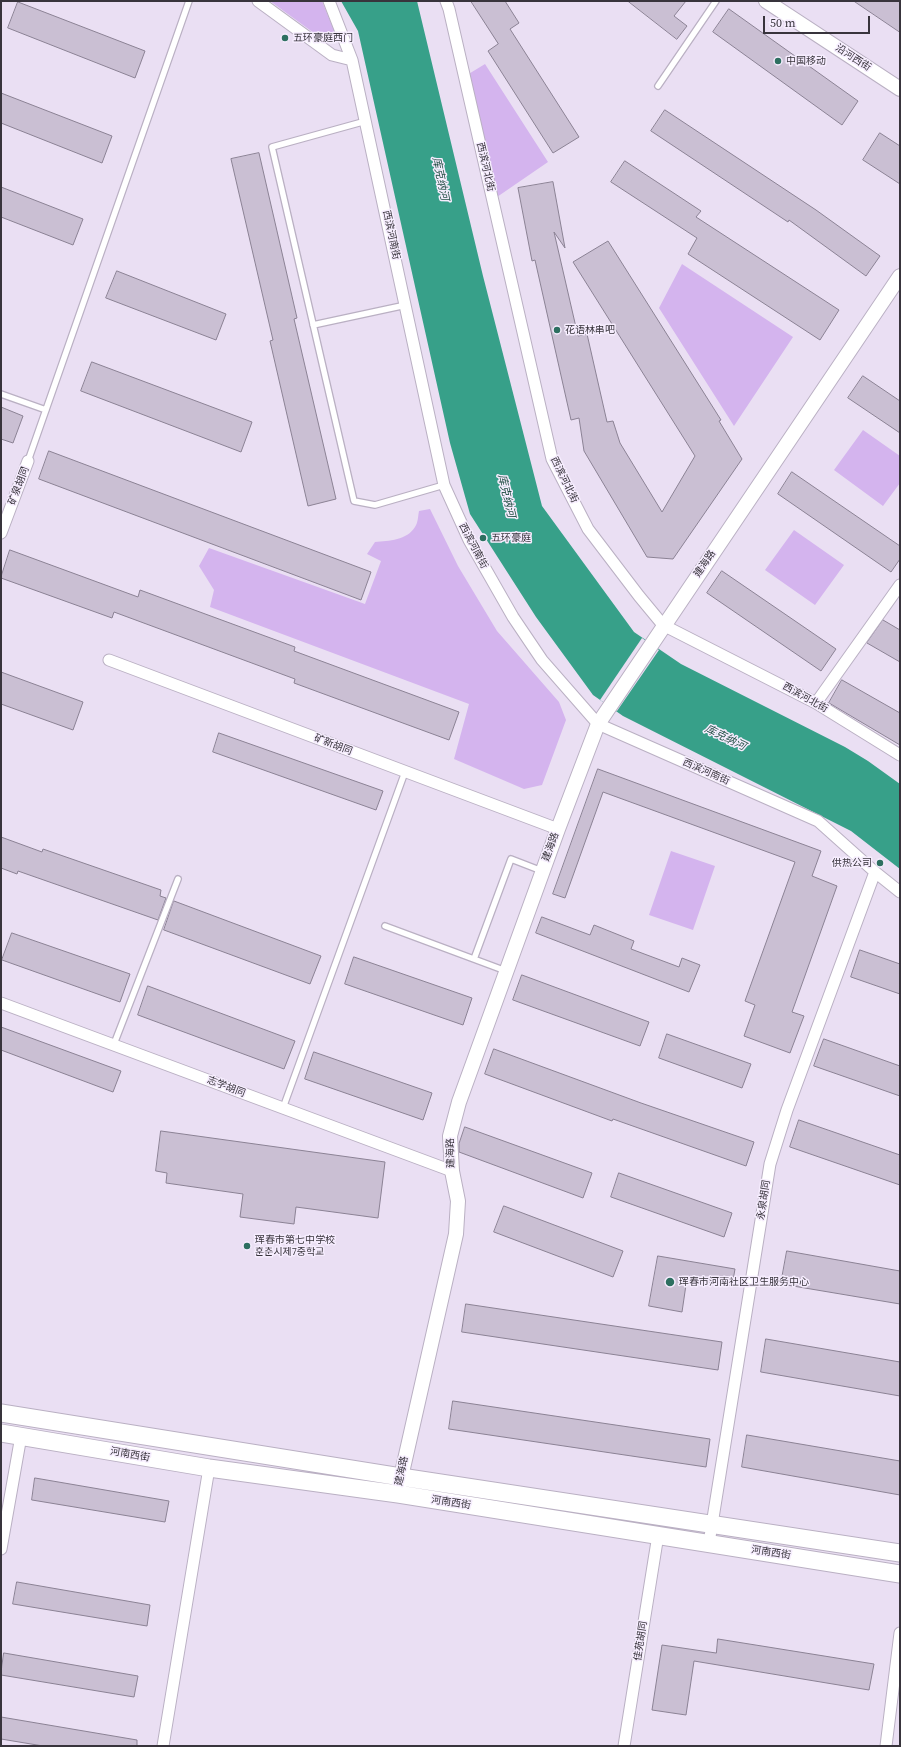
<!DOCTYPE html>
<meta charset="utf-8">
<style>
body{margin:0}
#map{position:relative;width:901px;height:1747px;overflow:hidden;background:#eadff3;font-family:"Source Serif 4",serif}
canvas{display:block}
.frame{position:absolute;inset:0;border:2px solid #38343c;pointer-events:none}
.scale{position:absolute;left:763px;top:16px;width:107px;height:18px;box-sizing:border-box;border:2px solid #38343c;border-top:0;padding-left:5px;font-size:12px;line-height:14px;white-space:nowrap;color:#38343c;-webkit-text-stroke:3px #f6edfe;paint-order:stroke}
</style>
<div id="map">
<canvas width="901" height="1747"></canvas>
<div class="frame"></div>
<div class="scale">50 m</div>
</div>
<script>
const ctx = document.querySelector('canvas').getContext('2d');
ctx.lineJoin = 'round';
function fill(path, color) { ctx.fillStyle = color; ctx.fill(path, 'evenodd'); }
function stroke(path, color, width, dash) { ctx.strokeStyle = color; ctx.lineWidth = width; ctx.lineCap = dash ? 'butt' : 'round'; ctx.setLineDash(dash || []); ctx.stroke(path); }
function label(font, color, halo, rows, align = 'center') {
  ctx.font = font + ' "Source Serif 4","Noto Sans SC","Noto Sans KR",serif'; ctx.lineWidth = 3; ctx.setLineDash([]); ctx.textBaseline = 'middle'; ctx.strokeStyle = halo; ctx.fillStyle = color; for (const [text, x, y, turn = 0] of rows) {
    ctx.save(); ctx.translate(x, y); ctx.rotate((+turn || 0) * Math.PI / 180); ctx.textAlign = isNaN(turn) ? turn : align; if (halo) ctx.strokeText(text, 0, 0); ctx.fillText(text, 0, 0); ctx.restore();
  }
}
const green = new Path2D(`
 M270,1H322L338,40L325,41Z
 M485,64L548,162L497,197L467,75Z
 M682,264L793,337L734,426L659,308Z
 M863,430L900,456V483L883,506L834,470Z
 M430,509L458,566L497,631L559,702L566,720L542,785L524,789L454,759L469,704L210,607L214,590L199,566L209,548L365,604L381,561L367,554L375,542C389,541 407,540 415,527C418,523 418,516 419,511Z
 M794,530L844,565L815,605L765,570Z
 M671,851L715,866L693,930L649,915Z`);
const water = new Path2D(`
 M341,1H417L483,276L542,506L634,632L681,664L845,747L868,761L900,784V869L851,831L623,716L593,695L536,617L470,514L450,443L358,31Z`);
const pier = new Path2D(`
 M642,638L659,650L617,711L600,700Z`);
const building = new Path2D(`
 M471,1H505L519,23L510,29L579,137L553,153L488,51L498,44Z
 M628,1H686L674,16L687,26L677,39Z
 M854,1H900V32Z
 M18,2L145,51L135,78L8,28Z
 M729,9L858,101L842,125L713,32Z
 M1,93L112,136L102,163L1,123Z
 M665,110L816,210L880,256L866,276L789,220L788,222L651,131Z
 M880,133L900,146V184L863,160Z
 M259,153L297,318L294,319L336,499L308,506L270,341L273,340L231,159Z
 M625,161L701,211L696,217L839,310L820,340L688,254L697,238L611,182Z
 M553,182L565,248L554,232L578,336L587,334L607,422L613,421L620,443L662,512L695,456L573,262L608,241L721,420L719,421L742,459L673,559L647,557L584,451L579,418L571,420L535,260L532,261L518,188Z
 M1,187L83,219L73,245L1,217Z
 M117,271L226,314L216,340L106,298Z
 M92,362L252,422L241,452L81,391Z
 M863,376L900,401V433L848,398Z
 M1,407L23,416L13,443L1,439Z
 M49,451L371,572L361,600L39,479Z
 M792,472L900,546V559L891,572L778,494Z
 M10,550L138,597L140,590L295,647L294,651L459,712L449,740L294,683L295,679L114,612L112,618L1,578Z
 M722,571L836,649L821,671L707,593Z
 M883,620L900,630V662L867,643Z
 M1,672L83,702L73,730L1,704Z
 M842,680L900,713V745L829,703Z
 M219,733L383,791L376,810L213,752Z
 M598,769L821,851L812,876L837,886L792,1012L804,1016L790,1053L744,1036L755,1005L745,1001L795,862L603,792L565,898L553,894Z
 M1,837L42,852L43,849L161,890L160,896L166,898L158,920L18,871L17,874L1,868Z
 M174,901L321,956L310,984L164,930Z
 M542,917L590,935L594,925L634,941L631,949L679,967L682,958L700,965L689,992L536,933Z
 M12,933L130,974L120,1002L2,960Z
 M860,950L900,964V994L851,977Z
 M354,957L472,998L463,1025L345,984Z
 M522,975L649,1022L640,1046L513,1000Z
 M148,986L295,1041L284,1069L138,1015Z
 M1,1027L121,1071L113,1092L1,1050Z
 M667,1034L751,1064L742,1088L659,1058Z
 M824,1039L900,1066V1096L814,1066Z
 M494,1049L641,1103L754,1142L746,1166L613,1119L612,1121L485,1074Z
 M314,1052L432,1093L423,1120L305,1079Z
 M799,1120L900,1155V1185L790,1147Z
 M465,1127L592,1173L583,1198L459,1152V1144Z
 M161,1131L385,1162L378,1218L296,1207L294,1224L240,1217L243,1194L166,1183L167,1173L156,1171Z
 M619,1173L732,1213L724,1237L611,1197Z
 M504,1206L623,1251L613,1277L494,1232Z
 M787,1251L900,1271V1304L781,1284Z
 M658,1256L735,1269L732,1286L687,1278L682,1312L649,1306Z
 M466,1304L722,1342L718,1370L462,1332Z
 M766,1339L900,1362V1396L761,1372Z
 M453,1401L710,1439L706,1467L449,1429Z
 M747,1435L900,1461V1495L742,1467Z
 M35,1478L169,1501L165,1522L32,1500Z
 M17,1582L150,1605L147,1626L13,1604Z
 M718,1639L874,1664L869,1690L694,1661L686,1715L652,1710L662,1645L716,1653Z
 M4,1653L138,1676L134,1697L1,1675Z
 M1,1717L137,1740V1746H43L1,1739Z`);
const service = new Path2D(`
 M658,86L716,1
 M366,121L272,147L354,501L375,505L444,485
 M313,325L406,305
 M1,394L46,410
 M28,461L189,1
 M385,926L506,971
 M474,959L511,859L542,871
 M114,1044L178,879
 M283,1108L405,772`);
const minor = new Path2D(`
 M258,1L332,55L352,60
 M329,1L352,60L444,485L469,540L513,617L542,660L598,724L818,821L875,872L900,892
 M446,1L449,9L552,459L588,529L639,596L663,625L816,703L900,755
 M1,533L28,461
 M109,660L558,829
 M816,703L900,585
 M1,1003L452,1171
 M709,1543L770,1164L787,1110L875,872
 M1,1549L21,1436
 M163,1746L209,1468
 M624,1746L658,1535
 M886,1746L900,1633`);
const tertiary = new Path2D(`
 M766,1L900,89
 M399,1486L456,1234L458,1201L452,1171L450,1136L459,1102L558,829L598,724L900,276`);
const primary = new Path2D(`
 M1,1413L401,1477L900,1553
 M1,1433L209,1468L398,1494L900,1574`);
const markers = [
 [285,38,4,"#2d6f60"],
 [778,61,4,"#2d6f60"],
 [557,330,4,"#2d6f60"],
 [483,538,4,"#2d6f60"],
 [880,863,4,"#2d6f60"],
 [247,1246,4,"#2d6f60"],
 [670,1282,5,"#2d6f60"]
];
const poiNames = [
 ["五环豪庭西门",293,38],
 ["中国移动",786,61],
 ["花语林串吧",565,330],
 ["五环豪庭",491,538],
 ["供热公司",872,863,"right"],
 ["珲春市第七中学校",255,1240],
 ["훈춘시제7중학교",255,1252],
 ["珲春市河南社区卫生服务中心",679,1282]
];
const streetNames = [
 ["沿河西街",853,58,33],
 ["西滨河北街",485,167,77],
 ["西滨河南街",391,235,78],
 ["西滨河北街",564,480,64],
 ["矿泉胡同",19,486,-69],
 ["西滨河南街",473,546,62],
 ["建海路",705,564,-56],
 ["西滨河北街",805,698,29],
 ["矿新胡同",333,745,21],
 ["西滨河南街",706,772,24],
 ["建海路",551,847,-70],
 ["志学胡同",226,1087,21],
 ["建海路",451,1153,-92],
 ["永泉胡同",764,1200,-81],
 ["河南西街",130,1455,10],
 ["建海路",402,1471,-78],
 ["河南西街",451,1503,9],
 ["河南西街",771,1553,9],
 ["佳苑胡同",641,1641,-81]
];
const waterNames = [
 ["库克纳河",440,179,78],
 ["库克纳河",506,496,77],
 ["库克纳河",725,738,26]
];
fill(green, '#d4b4ee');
fill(water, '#37a089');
fill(pier, '#eadff3');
fill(building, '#cabfd3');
stroke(building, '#8b8294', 1);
stroke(service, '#bab0c3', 8);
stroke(minor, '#bab0c3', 13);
stroke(tertiary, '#bab0c3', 16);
stroke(primary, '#bab0c3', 19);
stroke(service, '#fff', 5.5);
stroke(minor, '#fff', 11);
stroke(tertiary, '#fff', 14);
stroke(primary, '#fff', 17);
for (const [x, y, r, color] of markers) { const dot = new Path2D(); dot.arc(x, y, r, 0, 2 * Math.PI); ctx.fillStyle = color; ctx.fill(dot); stroke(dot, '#f6edfe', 1.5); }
label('10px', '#38343c', '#f6edfe', poiNames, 'left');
label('10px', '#38343c', '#f6edfe', streetNames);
label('italic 11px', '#265248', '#f6edfe', waterNames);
</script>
